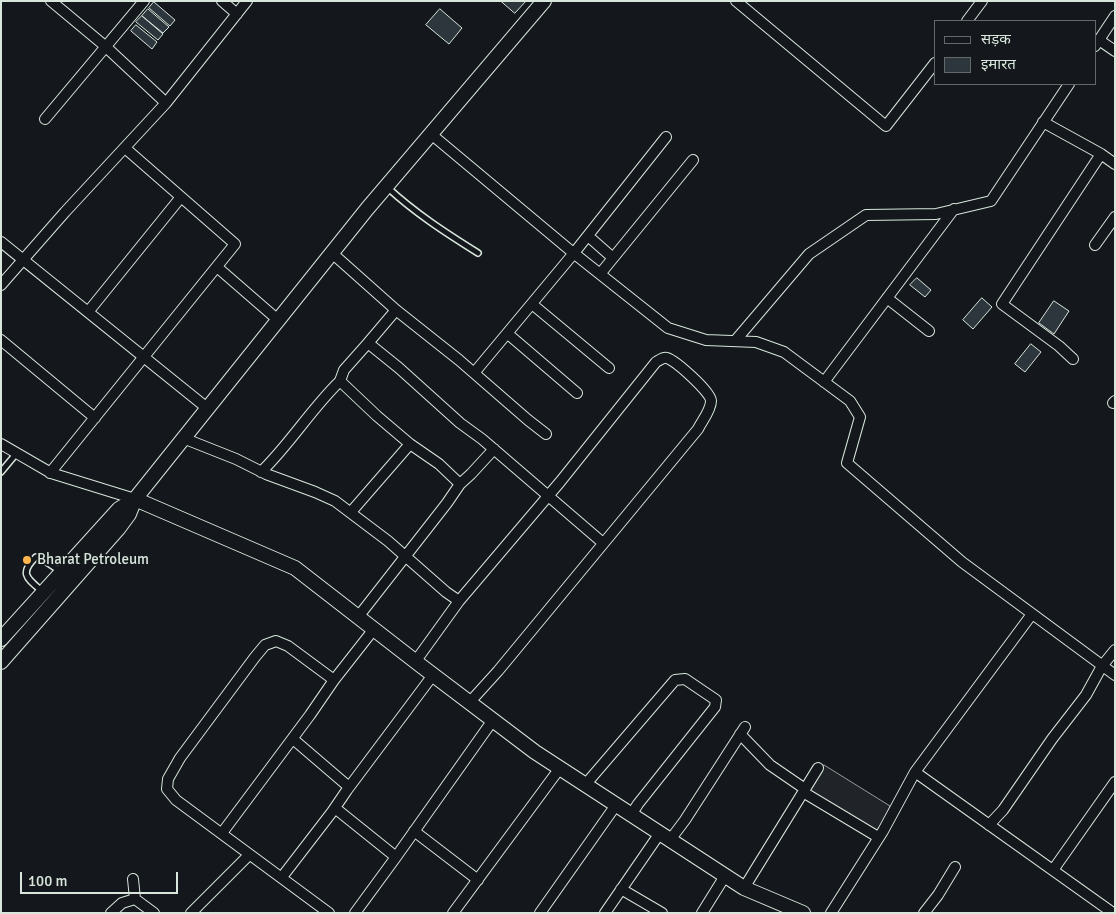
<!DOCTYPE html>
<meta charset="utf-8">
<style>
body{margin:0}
#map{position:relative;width:1116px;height:914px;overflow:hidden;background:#14181c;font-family:Signika,"Noto Sans Devanagari",sans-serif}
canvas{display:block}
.frame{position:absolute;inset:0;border:2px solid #d8e6dc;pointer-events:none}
.legend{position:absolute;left:934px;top:20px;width:162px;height:65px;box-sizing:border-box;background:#14181c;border:1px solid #626a69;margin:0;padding:6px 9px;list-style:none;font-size:15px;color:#d8e6dc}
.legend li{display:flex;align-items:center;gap:10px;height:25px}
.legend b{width:25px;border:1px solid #626a69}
.scale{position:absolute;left:20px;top:872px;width:158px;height:22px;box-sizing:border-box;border:2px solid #d8e6dc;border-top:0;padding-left:6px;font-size:15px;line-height:18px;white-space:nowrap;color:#d8e6dc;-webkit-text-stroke:4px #14181c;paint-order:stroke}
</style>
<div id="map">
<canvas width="1116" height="914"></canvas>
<div class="frame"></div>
<ul class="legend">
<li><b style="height:6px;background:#14181c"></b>सड़क</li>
<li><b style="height:14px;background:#2c363c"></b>इमारत</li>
</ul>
<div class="scale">100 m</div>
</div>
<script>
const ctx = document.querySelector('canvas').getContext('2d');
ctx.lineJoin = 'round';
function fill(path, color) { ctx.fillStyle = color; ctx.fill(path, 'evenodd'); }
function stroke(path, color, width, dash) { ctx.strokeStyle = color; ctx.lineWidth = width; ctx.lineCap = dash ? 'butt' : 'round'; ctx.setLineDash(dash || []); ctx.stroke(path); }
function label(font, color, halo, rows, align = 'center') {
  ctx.font = font + ' Signika,sans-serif'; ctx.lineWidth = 4; ctx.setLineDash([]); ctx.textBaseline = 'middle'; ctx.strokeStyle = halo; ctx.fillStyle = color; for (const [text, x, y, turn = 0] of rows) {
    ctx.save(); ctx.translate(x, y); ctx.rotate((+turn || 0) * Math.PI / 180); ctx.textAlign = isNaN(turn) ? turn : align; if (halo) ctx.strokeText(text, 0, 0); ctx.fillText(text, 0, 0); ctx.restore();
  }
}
const green = new Path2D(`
 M824,765L890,806L880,834L809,791Z`);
const building = new Path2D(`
 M501,1H526L515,13Z
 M154,2L175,20L170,26L149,8Z
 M148,9L169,27L163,33L142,16Z
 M440,9L462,28L449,44L426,25Z
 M142,16L163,34L158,40L136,22Z
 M136,25L157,42L152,49L131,31Z
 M917,278L931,290L925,297L910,285Z
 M982,298L992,307L973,329L963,320Z
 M1054,301L1069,311L1054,334L1039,323Z
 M1031,344L1041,352L1025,372L1015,364Z`);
const lane = new Path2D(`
 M387,187C415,213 446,233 478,253
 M1,472L16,454
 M43,592C28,579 18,574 36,557H39L60,571`);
const street = new Path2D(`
 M51,1L105,46L166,103
 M222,1L237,14
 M736,1L886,126L935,63
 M967,21L982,1
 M1099,40L1115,51
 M1095,46L1115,16
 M45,119L144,1
 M1043,122L1101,154L1002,304L1059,346L1073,359
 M431,134L571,251L668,328L706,340L756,342L784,352L850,401L860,417L847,463L962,562L1115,675
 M1101,154L1115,164
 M588,236L613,258
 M1,242L207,408
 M1095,245L1115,217
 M332,253L396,310L459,360L528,420L546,434
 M217,267L278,320
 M600,274L693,160
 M1,285L65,212L166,103L247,1
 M887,298L929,331
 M532,304L609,368
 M88,312L181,197
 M508,334L577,393
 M1,340L95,418
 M735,341L809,254L866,215L936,214L991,201L1069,84
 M368,343L396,310
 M474,373L574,253L666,137
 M340,381L344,370L368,343L399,368L460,423L482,439L603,543
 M824,382L954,209
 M1113,403L1115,401
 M183,438L236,459L266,474L315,492L335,501L388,541L446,592L459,601L415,662
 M1,444L51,473L135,499
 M261,472C290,444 311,409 340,381L377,416L410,444L439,464L460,484L447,503L358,617
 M50,473L235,244L125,148
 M460,484L471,474L494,449
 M351,512L410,444
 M459,601L560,482L656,362C660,360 663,357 667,358C676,361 711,392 711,401C711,410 702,421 698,429L498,671L469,703
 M1032,614L915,772L1113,913
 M740,734L770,765L805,789
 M293,739L349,787
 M585,785L675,680L685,679L716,700L715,707L638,804L631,815
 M803,792L878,837
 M335,808L396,857
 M989,825L1003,810L1052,739L1086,695L1102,666L1115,650
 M414,831L478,880
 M222,833L310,715L334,680L374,629
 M670,840L685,820L745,727
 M1053,870L1115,782
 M282,877L332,812L347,790L433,675
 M133,879L135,899L154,913
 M744,888L818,768
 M621,889L662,913
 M111,913L122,903L135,899
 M191,913L249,855
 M329,913L176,800L167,789L168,779L180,758L255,657L265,645L276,641L288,646L334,680
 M355,913L396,857L493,720
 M453,913L560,768
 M540,913L616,805
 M605,913L660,833
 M702,913L725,876
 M831,913L883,831L915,772
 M924,913L938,895L955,867`);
const secondary = new Path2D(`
 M135,499L295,568L420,665L535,752L744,888L803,913
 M1,639L119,509L135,499L367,209L544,1
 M1,662L118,529L129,514L135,499`);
const markers = [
 [27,560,5,"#ffb74d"]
];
const poiNames = [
 ["Bharat Petroleum",37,560]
];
fill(green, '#202428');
stroke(green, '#939e99', 1);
fill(building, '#2c363c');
stroke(building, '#d8e6dc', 1);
stroke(lane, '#d8e6dc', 8);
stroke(street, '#d8e6dc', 12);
stroke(secondary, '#d8e6dc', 16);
stroke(lane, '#14181c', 5);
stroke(street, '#14181c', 10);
stroke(secondary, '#14181c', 14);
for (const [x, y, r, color] of markers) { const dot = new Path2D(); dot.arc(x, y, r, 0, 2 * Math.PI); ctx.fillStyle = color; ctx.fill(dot); stroke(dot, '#14181c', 2); }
label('15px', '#d8e6dc', '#14181c', poiNames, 'left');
</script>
